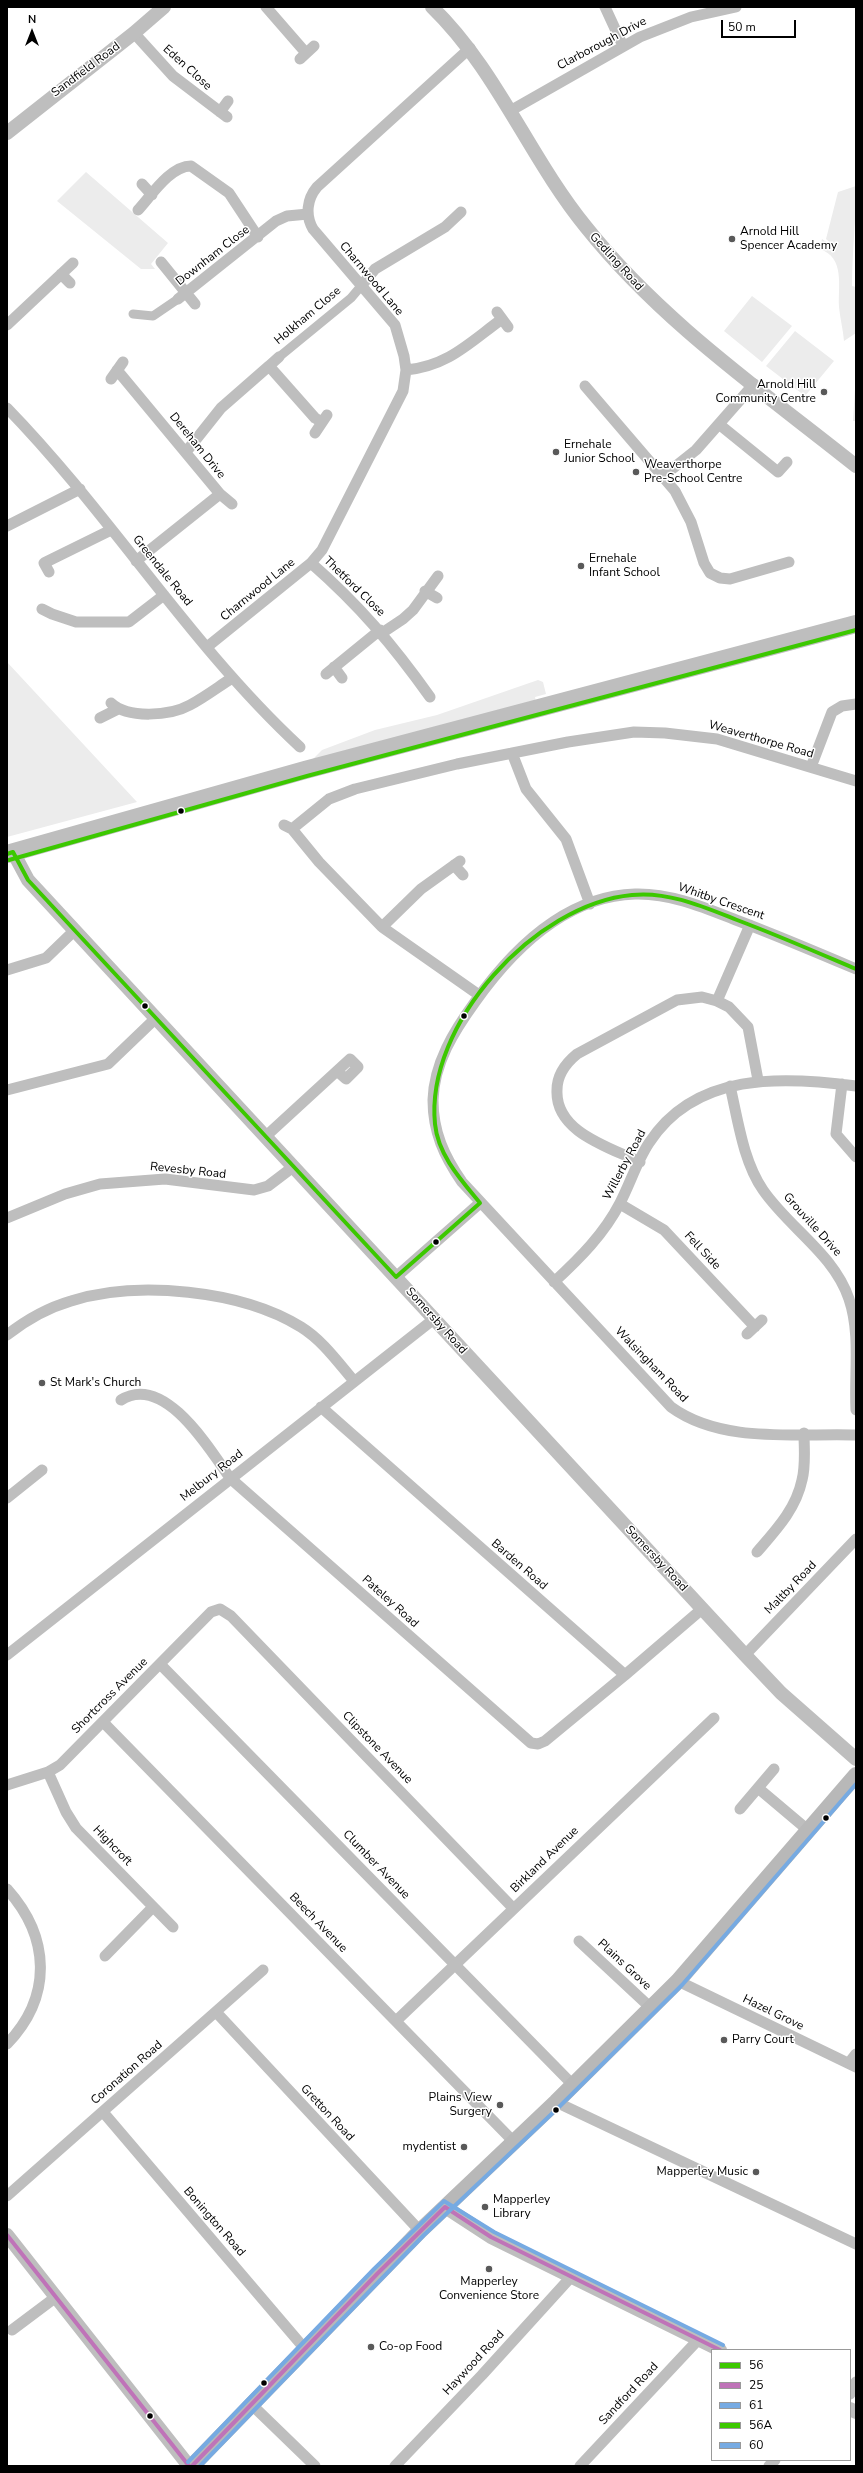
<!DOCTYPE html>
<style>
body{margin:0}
#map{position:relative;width:863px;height:2473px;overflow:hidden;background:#fff;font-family:"Nunito Sans",sans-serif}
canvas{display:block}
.frame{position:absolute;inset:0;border:8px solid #000;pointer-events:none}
.legend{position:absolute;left:711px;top:2349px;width:140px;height:112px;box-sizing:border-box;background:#fff;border:1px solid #999;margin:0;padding:5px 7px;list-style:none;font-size:12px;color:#000}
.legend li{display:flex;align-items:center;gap:8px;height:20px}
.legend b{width:20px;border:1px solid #999}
.north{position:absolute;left:12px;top:12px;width:40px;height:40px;-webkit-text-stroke:3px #fff;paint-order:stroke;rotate:0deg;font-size:11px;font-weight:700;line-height:16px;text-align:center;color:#000}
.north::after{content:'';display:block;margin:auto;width:14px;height:18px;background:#000;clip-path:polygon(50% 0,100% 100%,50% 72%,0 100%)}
.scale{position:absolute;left:721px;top:20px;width:75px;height:18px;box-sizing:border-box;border:2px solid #000;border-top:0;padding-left:5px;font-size:12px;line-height:14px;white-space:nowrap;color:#000;-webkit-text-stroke:3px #fff;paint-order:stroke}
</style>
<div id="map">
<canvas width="863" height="2473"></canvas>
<div class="frame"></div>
<ul class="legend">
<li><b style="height:5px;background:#3cc800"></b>56</li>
<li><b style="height:5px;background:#bf73b8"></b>25</li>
<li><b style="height:5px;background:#76aae2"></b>61</li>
<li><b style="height:5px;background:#3cc800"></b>56A</li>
<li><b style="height:5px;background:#76aae2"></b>60</li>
</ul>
<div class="north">N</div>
<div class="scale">50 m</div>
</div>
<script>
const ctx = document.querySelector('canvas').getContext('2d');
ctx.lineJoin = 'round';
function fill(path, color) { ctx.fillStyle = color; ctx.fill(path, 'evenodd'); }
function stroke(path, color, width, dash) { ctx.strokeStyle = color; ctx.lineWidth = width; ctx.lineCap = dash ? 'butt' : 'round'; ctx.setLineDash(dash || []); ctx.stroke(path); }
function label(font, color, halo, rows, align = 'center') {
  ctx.font = font + ' "Nunito Sans",sans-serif'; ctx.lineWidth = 3; ctx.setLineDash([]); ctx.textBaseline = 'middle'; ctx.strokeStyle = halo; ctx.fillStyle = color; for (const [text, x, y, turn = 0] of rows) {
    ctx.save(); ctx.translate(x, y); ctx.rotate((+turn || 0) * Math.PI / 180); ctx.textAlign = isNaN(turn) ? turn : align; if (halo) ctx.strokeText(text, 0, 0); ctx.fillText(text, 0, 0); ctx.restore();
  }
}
const green = new Path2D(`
 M86,172L168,243L151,264L155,269H141L57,201Z
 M856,186C856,220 852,253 852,286L856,287V333L844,341C843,329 840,318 839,307C838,285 845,258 820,249L822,239L837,249L826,239L838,192Z
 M752,296L792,326L762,362L724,331Z
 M795,331L834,361L805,396L766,366Z
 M856,373V421H853Z
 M7,662L137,802L7,837Z
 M538,680L543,682L546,694L535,697L536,702L311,761L322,750L375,730L437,715Z`);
const pedestrian = new Path2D(`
 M133,314L153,316L178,299
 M279,357L351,298L362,285`);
const minor = new Path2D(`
 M266,7L306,53
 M605,7L623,46
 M134,33L173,76L227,117
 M300,59L314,46
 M510,111L640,37L691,17L736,7
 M220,112L228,101
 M142,184L152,195
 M138,210C151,196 170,166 191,166L229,193L258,237
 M161,262L195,304
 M61,274L70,283
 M362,285L375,269L445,227L461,212
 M178,299L276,221L287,216L308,214
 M497,312L508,327
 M7,325L73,263
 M269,366L279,357
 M117,370L220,494L136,561
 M406,370C448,366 469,343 502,319
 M111,379L123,362
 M585,386L675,491L691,522L704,563L710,573L720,578L730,579L789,562
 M7,408C111,515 190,645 300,747
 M720,425L778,472L787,462
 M315,433L327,415
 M186,452L221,408L269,366L315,418L322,422
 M662,477L696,450L754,384
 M220,494L232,504
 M7,526L80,489
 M311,563C359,605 393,645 430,697
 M49,572L44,563L111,530
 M425,591L437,598
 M42,609L52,614L76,622H129L164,595
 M382,633L403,619L413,610L438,576
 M207,647L311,563L322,550L403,391L406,370L404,356L395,325L313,229C305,215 307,199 317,187L470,48
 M334,667L342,678
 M326,674L380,630
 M111,703C128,719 170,716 190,705C205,697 218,687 232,678
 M100,718L118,709
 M512,753L526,789L566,839L590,904
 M811,767L832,712L842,706L856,704
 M284,825L292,829L319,862L382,927L479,995
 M292,829L329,799L355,789L457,764L568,742L634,732L665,733L717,739L856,781
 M454,865L463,875
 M382,927L421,889L460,861
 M856,969C816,952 776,935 736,920C703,907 670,893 635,894C566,896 512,950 475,1002C454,1031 434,1063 433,1100C433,1132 444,1156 462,1182L671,1407C722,1444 796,1433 856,1435
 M7,970L46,958L75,930
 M717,1001L750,925
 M842,1084L836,1134L856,1157
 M730,1086C738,1120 743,1161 763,1190C789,1228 834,1254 849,1299C861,1334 854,1374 856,1410
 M7,1090L108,1064L156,1018
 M265,1137L350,1059L358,1067L346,1079L337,1071
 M640,1162C609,1147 555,1132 557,1090C557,1075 566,1063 577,1054L677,1000L702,997L717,1001L729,1007L748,1027L758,1080
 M620,1204L664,1230L755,1327
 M7,1218L65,1194L100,1184L165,1179L254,1190L268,1186L293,1167
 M396,1277L480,1203
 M554,1282C580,1258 604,1234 620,1203C630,1184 637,1161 649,1143C695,1072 782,1076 856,1086
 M747,1334L762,1320
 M7,1335C26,1320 47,1308 71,1301C137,1280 241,1290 301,1327C322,1340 337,1361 354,1381
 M121,1400C164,1373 209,1448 230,1478L531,1743L538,1744L545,1741L625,1675
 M321,1407L625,1675L702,1609
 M7,1498L42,1470
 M757,1552C776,1530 796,1509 802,1480C806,1465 804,1448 804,1433
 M7,1655L434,1319
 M745,1655L856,1539
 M160,1664L573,2085
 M103,1722L514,2142
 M48,1772L66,1812L76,1828L173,1927
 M7,1785L48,1772L60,1765L211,1612L220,1609L231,1616L513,1908
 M758,1788L809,1831
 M740,1809L774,1769
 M7,1889C50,1937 53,1996 7,2044
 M579,1941L652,2009
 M105,1956L153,1907
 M678,1981L856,2067
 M216,2012L420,2231
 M396,2021L714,1718
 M849,2063L856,2054
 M556,2102L856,2244
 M103,2112L305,2349
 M7,2196L263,1970
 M12,2330L56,2297
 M850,2394L856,2382
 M251,2404L315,2466
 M395,2466L482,2375L571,2277
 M580,2466L698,2340
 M769,2466L775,2460`);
const tertiary = new Path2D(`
 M432,7C497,70 529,157 586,227C661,321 762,391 856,466
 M7,133L134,33L164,7
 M13,852L28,880L745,1655L781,1693L856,1759
 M445,2207L491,2237L720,2350
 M7,2235L189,2466
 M850,2409L856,2412`);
const secondary = new Path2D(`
 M192,2466L420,2231L556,2102L678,1981L856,1775`);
const primary = new Path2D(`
 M7,854L305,770L856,624`);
const bus1 = new Path2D(`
 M7,854L13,852L28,880L396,1277L480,1203C461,1180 438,1155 435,1124C425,1024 535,904 632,895C668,891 704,907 737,920C777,935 816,952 856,969`);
const bus2 = new Path2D(`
 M7,2235L189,2466
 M192,2466L378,2273L445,2207L491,2237L720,2350`);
const bus3 = new Path2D(`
 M200,2466L424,2235L560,2106L682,1985L856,1784`);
const bus4 = new Path2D(`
 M9,860L307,776L856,630`);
const bus5 = new Path2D(`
 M188,2462L374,2269L444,2201L494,2232L723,2345`);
const markers = [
 [732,239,4,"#595959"],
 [824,392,4,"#595959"],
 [556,452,4,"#595959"],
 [636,472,4,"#595959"],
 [581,566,4,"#595959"],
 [181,811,3.5,"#000"],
 [145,1006,3.5,"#000"],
 [464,1016,3.5,"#000"],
 [436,1242,3.5,"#000"],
 [42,1383,4,"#595959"],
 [826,1818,3.5,"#000"],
 [724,2040,4,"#595959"],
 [500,2105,4,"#595959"],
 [556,2110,3.5,"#000"],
 [464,2147,4,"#595959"],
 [756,2172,4,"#595959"],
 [485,2207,4,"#595959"],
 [489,2269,4,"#595959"],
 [371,2347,4,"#595959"],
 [264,2383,3.5,"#000"],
 [150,2416,3.5,"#000"]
];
const streetNames = [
 ["Clarborough Drive",602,44,-28],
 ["Eden Close",187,68,42],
 ["Sandfield Road",86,70,-37],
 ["Downham Close",213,256,-38],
 ["Gedling Road",616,262,48],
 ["Charnwood Lane",371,279,50],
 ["Holkham Close",308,316,-40],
 ["Dereham Drive",197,446,51],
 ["Greendale Road",162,571,51],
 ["Thetford Close",354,587,44],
 ["Charnwood Lane",258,590,-39],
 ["Weaverthorpe Road",761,740,16],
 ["Whitby Crescent",721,902,19],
 ["Willerby Road",625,1165,-62],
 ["Revesby Road",188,1171,6],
 ["Grouville Drive",812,1225,48],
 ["Fell Side",702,1251,47],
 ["Somersby Road",436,1321,48],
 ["Walsingham Road",651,1365,46],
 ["Melbury Road",212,1476,-38],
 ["Somersby Road",656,1559,47],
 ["Barden Road",519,1565,41],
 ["Maltby Road",791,1588,-46],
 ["Pateley Road",390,1602,42],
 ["Shortcross Avenue",110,1696,-45],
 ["Clipstone Avenue",377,1748,46],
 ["Highcroft",112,1846,46],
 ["Birkland Avenue",545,1860,-44],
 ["Clumber Avenue",376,1865,46],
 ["Beech Avenue",318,1923,46],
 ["Plains Grove",624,1965,43],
 ["Hazel Grove",773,2013,26],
 ["Coronation Road",127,2073,-41],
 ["Gretton Road",327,2113,47],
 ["Bonington Road",214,2222,49],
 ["Haywood Road",474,2363,-47],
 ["Sandford Road",629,2394,-47]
];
const poiNames = [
 ["Arnold Hill",740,232],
 ["Spencer Academy",740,246],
 ["Arnold Hill",816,385,"right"],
 ["Community Centre",816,399,"right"],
 ["Ernehale",564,445],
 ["Junior School",564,459],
 ["Weaverthorpe",644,465],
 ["Pre-School Centre",644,479],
 ["Ernehale",589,559],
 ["Infant School",589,573],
 ["St Mark's Church",50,1383],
 ["Parry Court",732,2040],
 ["Plains View",492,2098,"right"],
 ["Surgery",492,2112,"right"],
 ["mydentist",456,2147,"right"],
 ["Mapperley Music",748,2172,"right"],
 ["Mapperley",493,2200],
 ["Library",493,2214],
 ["Mapperley",489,2282,"center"],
 ["Convenience Store",489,2296,"center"],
 ["Co-op Food",379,2347]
];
fill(green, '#ececec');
stroke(pedestrian, '#bebebe', 9);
stroke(minor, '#bebebe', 11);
stroke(tertiary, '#bebebe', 14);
stroke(secondary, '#b8b8b8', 16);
stroke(primary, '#bebebe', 18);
stroke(bus1, '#3cc800', 4);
stroke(bus2, '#bf73b8', 4);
stroke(bus3, '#76aae2', 4);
stroke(bus4, '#3cc800', 4);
stroke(bus5, '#76aae2', 4);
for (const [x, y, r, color] of markers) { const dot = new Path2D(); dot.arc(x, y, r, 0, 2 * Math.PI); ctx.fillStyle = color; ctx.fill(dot); stroke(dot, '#fff', 1.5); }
label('12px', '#000', '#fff', streetNames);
label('12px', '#000', '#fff', poiNames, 'left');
</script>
